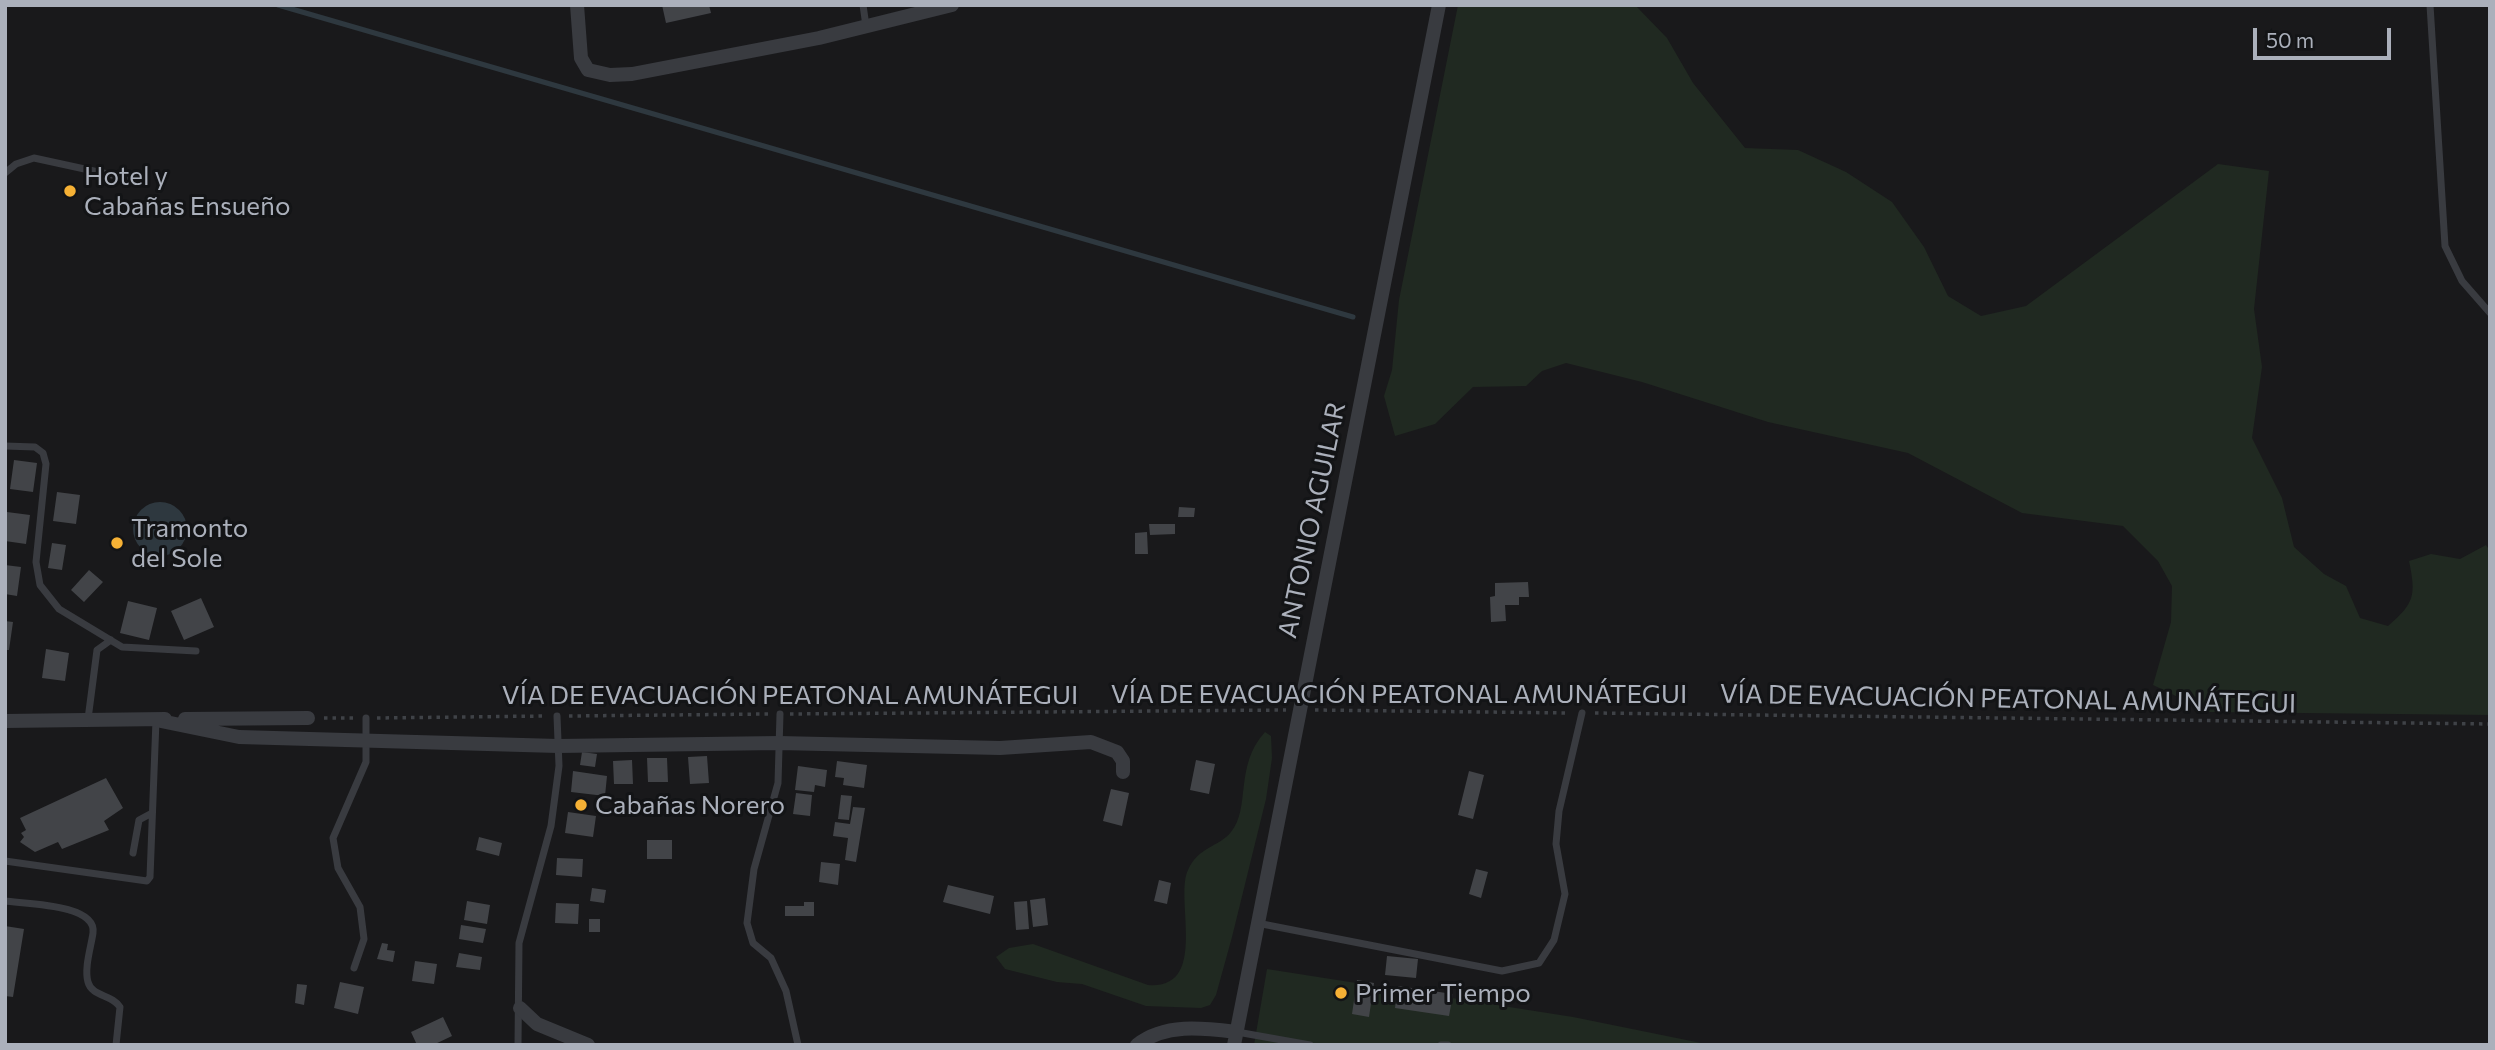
<!DOCTYPE html>
<meta charset="utf-8">
<style>
body{margin:0}
#map{position:relative;width:2495px;height:1050px;overflow:hidden;background:#19191b;font-family:Commissioner,sans-serif}
canvas{display:block}
.frame{position:absolute;inset:0;border:7px solid #abb0bb;pointer-events:none}
.scale{position:absolute;left:2253px;top:28px;width:138px;height:32px;box-sizing:border-box;border:4px solid #abb0bb;border-top:0;padding-left:9px;font-size:21px;line-height:24px;white-space:nowrap;color:#abb0bb;-webkit-text-stroke:5px #131416;paint-order:stroke}
</style>
<div id="map">
<canvas width="2495" height="1050"></canvas>
<div class="frame"></div>
<div class="scale">50 m</div>
</div>
<script>
const ctx = document.querySelector('canvas').getContext('2d');
ctx.lineJoin = 'round';
function fill(path, color) { ctx.fillStyle = color; ctx.fill(path, 'evenodd'); }
function stroke(path, color, width, dash) { ctx.strokeStyle = color; ctx.lineWidth = width; ctx.lineCap = dash ? 'butt' : 'round'; ctx.setLineDash(dash || []); ctx.stroke(path); }
function label(font, color, halo, rows, align = 'center') {
  ctx.font = font + ' Commissioner,sans-serif'; ctx.lineWidth = 6; ctx.setLineDash([]); ctx.textBaseline = 'middle'; ctx.strokeStyle = halo; ctx.fillStyle = color; for (const [text, x, y, turn = 0] of rows) {
    ctx.save(); ctx.translate(x, y); ctx.rotate((+turn || 0) * Math.PI / 180); ctx.textAlign = isNaN(turn) ? turn : align; if (halo) ctx.strokeText(text, 0, 0); ctx.fillText(text, 0, 0); ctx.restore();
  }
}
const green = new Path2D(`
 M1458,5H1635L1667,38L1693,83L1745,148L1798,150L1846,172L1892,202L1924,247L1948,296L1981,316L2026,306L2218,164L2269,171L2254,309L2262,367L2252,438L2282,498L2294,547L2324,574L2346,586L2360,618L2388,626C2415,603 2416,595 2409,561L2431,554L2460,559L2486,545L2490,551V715L2209,712L2153,685L2171,622L2172,586L2158,561L2123,526L2022,513L1908,453L1768,422L1642,382L1566,363L1542,371L1526,386L1473,387L1435,424L1395,436L1384,396L1392,370L1399,300Z
 M1265,732L1271,736L1272,758L1266,799L1232,937L1216,995L1210,1005L1201,1008L1146,1006L1082,984L1057,982L1005,969L996,957L1009,948L1033,944L1148,985C1210,990 1174,898 1188,870C1199,846 1219,847 1231,832C1251,808 1234,766 1265,732Z
 M1267,969L1573,1017L1711,1045H1254Z`);
const water = new Path2D(`
 M133 529a27 27 0 1 1 54 0a27 27 0 1 1-54 0Z`);
const stream = new Path2D(`
 M278,5L1353,317`);
const building = new Path2D(`
 M662,5H709L711,13L666,23Z
 M14,460L37,463L33,492L10,489Z
 M57,492L80,495L76,524L53,521Z
 M1179,507L1195,508L1194,517H1178Z
 M7,512L30,515L26,544L5,541Z
 M1149,524H1175V534L1150,535Z
 M1147,532L1148,554H1135V533Z
 M52,543L66,545L62,570L48,568Z
 M5,565L21,567L17,596L5,594Z
 M89,570L103,582L84,602L71,590Z
 M1528,582L1529,597H1519V605H1505L1506,621L1491,622L1490,597L1495,596V583Z
 M201,598L214,627L184,640L171,611Z
 M128,601L157,608L149,640L120,633Z
 M5,621L13,622L9,650H5Z
 M46,649L69,653L65,681L42,678Z
 M582,752L597,754L595,767L580,765Z
 M707,756L709,783L690,784L688,757Z
 M647,758H667L668,782H648Z
 M632,760L633,784H614L613,761Z
 M1196,760L1215,764L1209,794L1190,790Z
 M837,761L867,765L864,788L843,785L844,778L835,777Z
 M798,766L827,770L825,787L815,785L814,792L795,790Z
 M573,771L607,776L605,796L571,792Z
 M1469,771L1484,775L1473,819L1458,815Z
 M106,778L123,808L104,821L109,830L62,849L58,842L35,852L20,842L24,837L21,833L26,830L20,818Z
 M1111,789L1129,793L1122,826L1103,821Z
 M796,793L812,795L810,816L793,814Z
 M841,795L852,796L849,820L838,819Z
 M619,799L634,801L632,816L617,814Z
 M853,807L865,808L856,862L845,860L848,838L833,836L835,822L850,824Z
 M568,812L596,816L593,837L565,833Z
 M479,837L502,843L499,856L476,850Z
 M647,840H672V859H647Z
 M557,858L583,859L582,877L556,875Z
 M821,862L840,864L838,885L819,882Z
 M1476,869L1488,872L1481,898L1469,894Z
 M1159,880L1171,883L1167,904L1154,901Z
 M948,885L994,896L990,914L943,902Z
 M592,888L606,890L604,903L590,901Z
 M1045,898L1048,925L1033,927L1030,900Z
 M467,901L490,905L487,924L464,920Z
 M1027,901L1029,929L1016,930L1014,902Z
 M804,902H814V916H785V906H804Z
 M556,903L579,904L578,924L555,923Z
 M589,919H600V932H589Z
 M461,925L486,929L483,943L459,939Z
 M5,926L24,929L13,997L5,996Z
 M382,943L388,944L387,950L395,951L393,962L377,959Z
 M459,953L482,957L480,970L456,967Z
 M1387,956L1418,959L1416,978L1385,975Z
 M415,961L437,964L434,984L412,981Z
 M1357,980L1374,983L1369,1017L1352,1014Z
 M340,982L364,987L358,1014L334,1008Z
 M297,984L307,985L304,1005L295,1003Z
 M1398,986L1453,994L1449,1016L1395,1008Z
 M443,1017L452,1036L433,1045H417L411,1032Z`);
const path = new Path2D(`
 M1315,710L1570,713
 M1595,713L2490,724
 M790,714L1286,710
 M569,716L768,714
 M324,718H355
 M377,718L544,716`);
const service = new Path2D(`
 M863,5L866,26
 M2430,5L2445,246L2462,281L2490,313
 M5,173L16,164L34,158L126,178
 M5,446L35,447L43,453L46,464L36,562L40,585L59,609L122,647L196,651
 M780,714L778,783L754,869L747,923L753,943L771,958L786,991L798,1045
 M88,719L97,650L111,640
 M133,853L139,820L152,813
 M5,861L147,881L150,877L156,720
 M5,901C26,904 97,904 93,933C91,947 84,968 88,982C92,997 112,994 120,1007L116,1045
 M1257,923L1502,971L1539,963L1554,940L1565,894L1556,844L1559,811L1582,713
 M354,968L364,939L360,907L338,868L333,838L366,762V718
 M1237,1032L1310,1045
 M518,1045L519,943L551,826L559,766L557,716
 M1441,1045H1448`);
const minor = new Path2D(`
 M577,5L581,58L588,70L610,75L632,74L819,38L952,5
 M185,719L308,718
 M156,720L239,737L558,746L779,743L1000,748L1091,742L1117,752L1123,761V772
 M5,721L165,719
 M520,1008L537,1024L588,1045
 M1137,1045C1165,1023 1203,1028 1236,1032
 M1234,1045L1439,5`);
const markers = [
 [70,191,7,"#f6b135"],
 [117,543,7,"#f6b135"],
 [581,805,7,"#f6b135"],
 [1341,993,7,"#f6b135"]
];
const poiNames = [
 ["Hotel y",84,176],
 ["Cabañas Ensueño",84,206],
 ["Tramonto",131,528],
 ["del Sole",131,558],
 ["Cabañas Norero",595,805],
 ["Primer Tiempo",1355,993]
];
const streetNames = [
 ["ANTONIO AGUILAR",1312,520,-78],
 ["VÍA DE EVACUACIÓN PEATONAL AMUNÁTEGUI",1399,694],
 ["VÍA DE EVACUACIÓN PEATONAL AMUNÁTEGUI",790,695],
 ["VÍA DE EVACUACIÓN PEATONAL AMUNÁTEGUI",2008,699,1]
];
fill(green, '#202921');
fill(water, '#2e383f');
stroke(stream, '#2e383f', 5);
fill(building, '#424448');
stroke(path, '#3f4247', 3.5, [3.5, 5]);
stroke(service, '#393b40', 7);
stroke(minor, '#393b40', 14);
for (const [x, y, r, color] of markers) { const dot = new Path2D(); dot.arc(x, y, r, 0, 2 * Math.PI); ctx.fillStyle = color; ctx.fill(dot); stroke(dot, '#131416', 2.5); }
label('26px', '#abb0bb', '#131416', poiNames, 'left');
label('26px', '#abb0bb', '#131416', streetNames);
</script>
